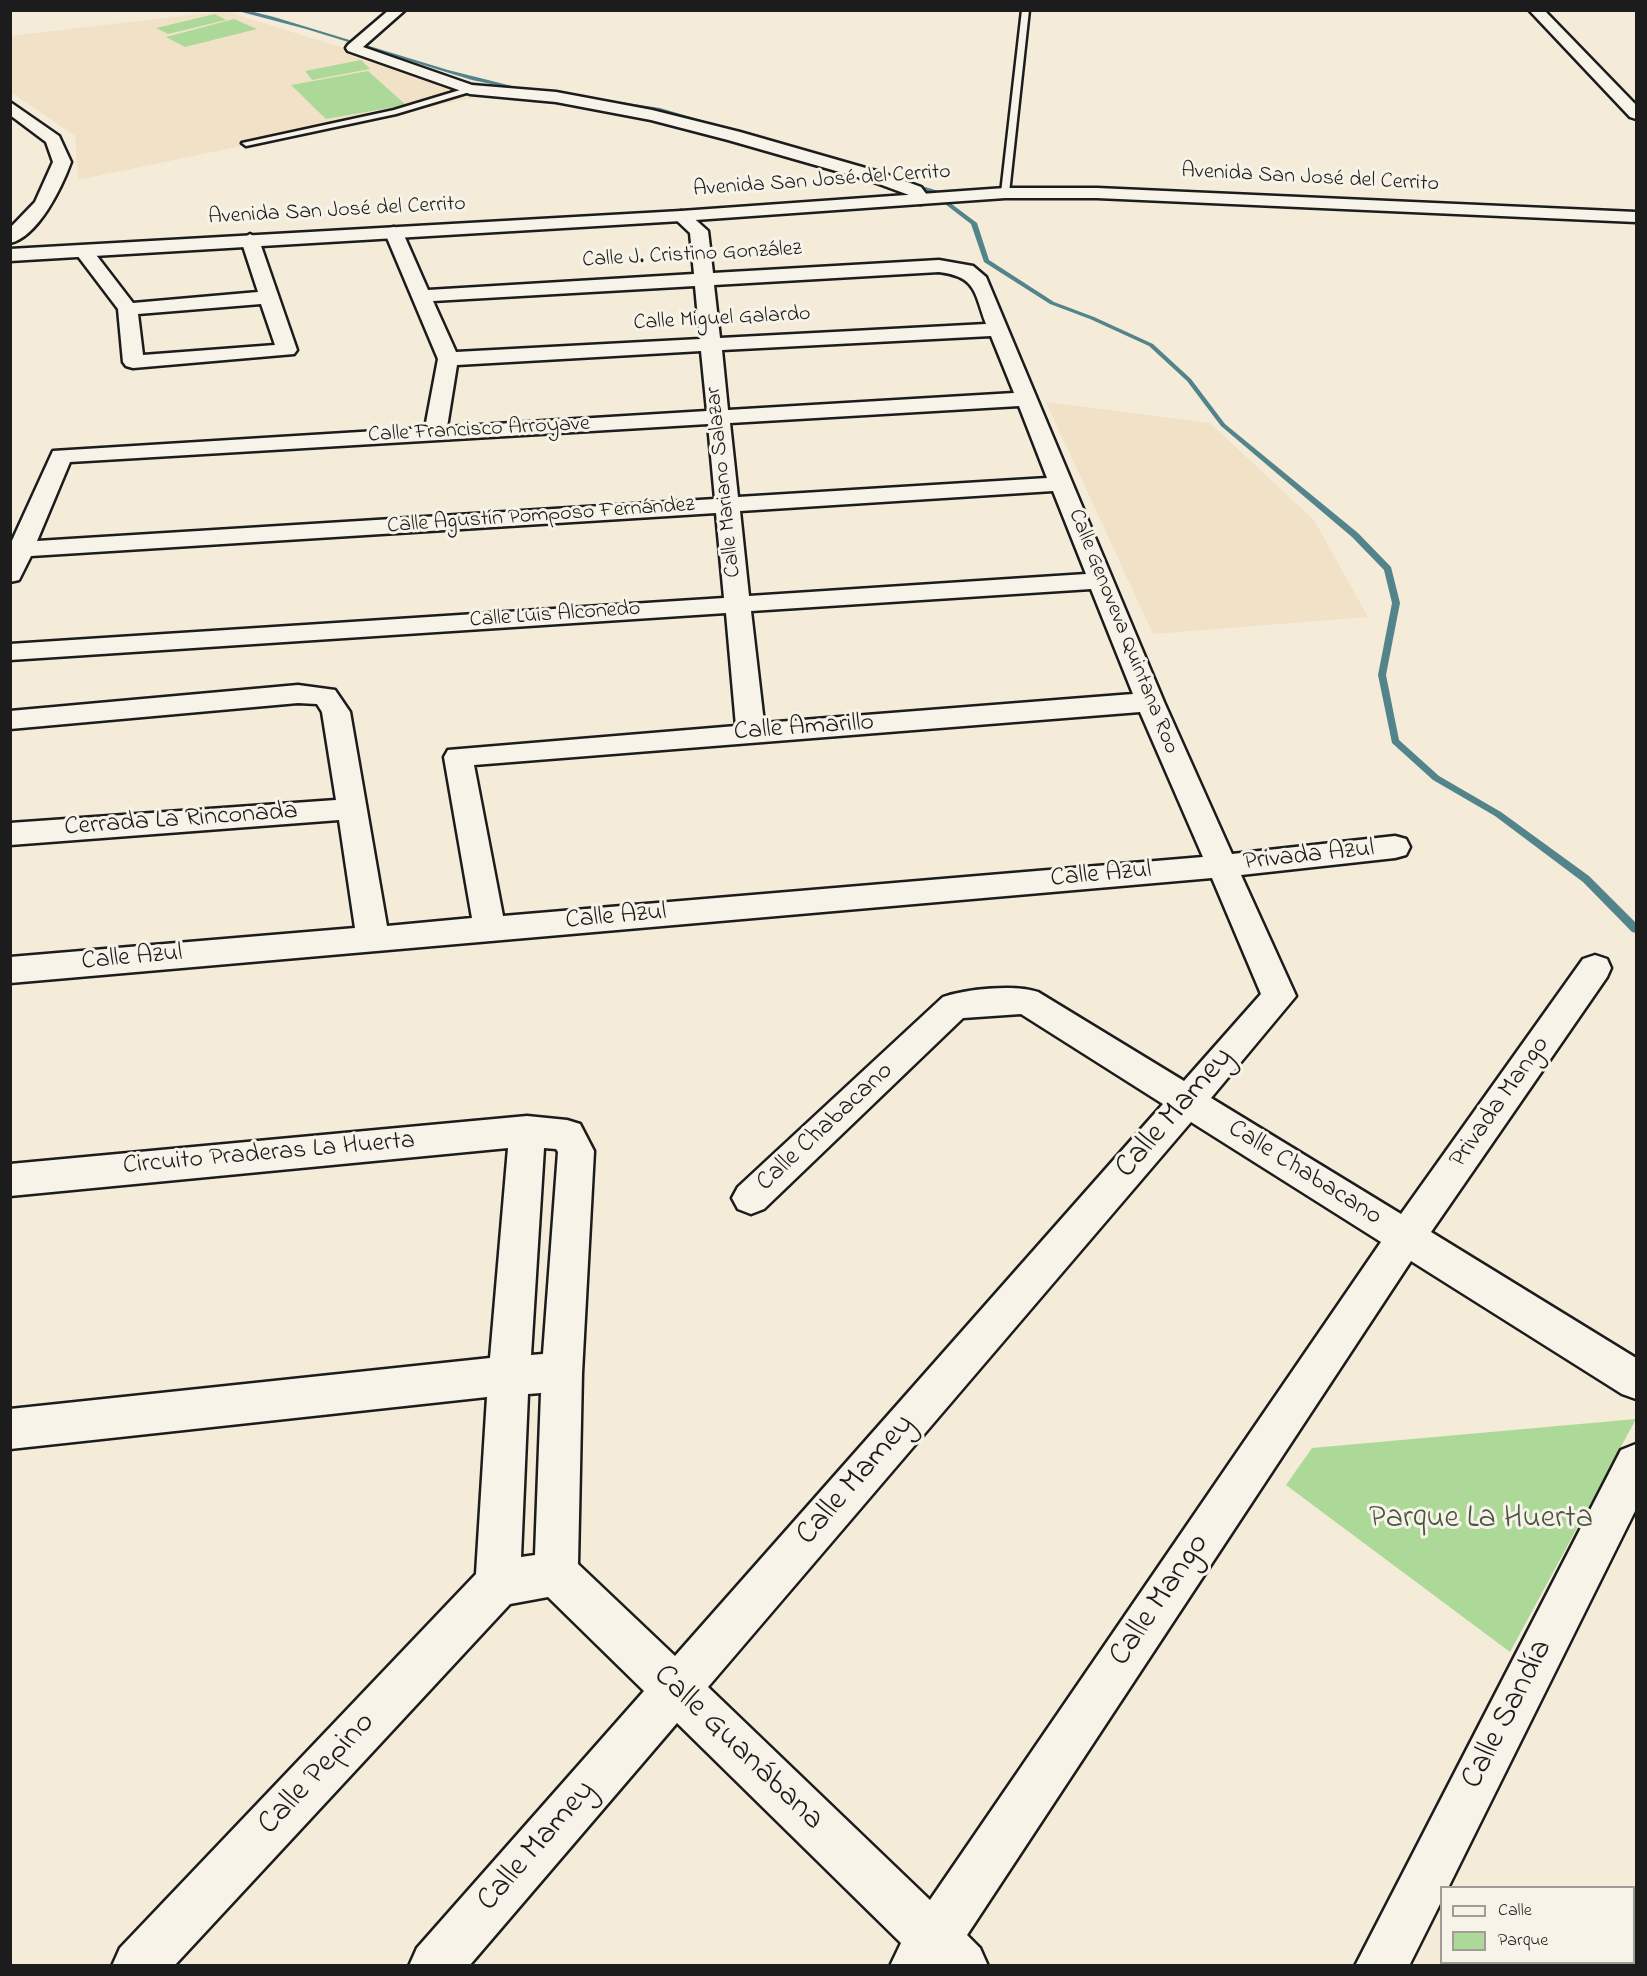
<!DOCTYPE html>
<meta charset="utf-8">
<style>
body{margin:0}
#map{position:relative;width:1647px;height:1976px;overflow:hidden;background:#f4ebd9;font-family:"Indie Flower",sans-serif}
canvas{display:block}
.frame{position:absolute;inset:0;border:12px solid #1c1c1c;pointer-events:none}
.legend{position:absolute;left:1440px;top:1886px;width:195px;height:78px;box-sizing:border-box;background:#f7f3e8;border:2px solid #9f9d96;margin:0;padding:8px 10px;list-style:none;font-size:18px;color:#1c1c1c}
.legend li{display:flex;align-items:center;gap:12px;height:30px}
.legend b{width:30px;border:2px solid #9f9d96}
</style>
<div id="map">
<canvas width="1647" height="1976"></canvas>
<div class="frame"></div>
<ul class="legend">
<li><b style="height:8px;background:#f7f3e8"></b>Calle</li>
<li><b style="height:16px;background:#acd998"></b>Parque</li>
</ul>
</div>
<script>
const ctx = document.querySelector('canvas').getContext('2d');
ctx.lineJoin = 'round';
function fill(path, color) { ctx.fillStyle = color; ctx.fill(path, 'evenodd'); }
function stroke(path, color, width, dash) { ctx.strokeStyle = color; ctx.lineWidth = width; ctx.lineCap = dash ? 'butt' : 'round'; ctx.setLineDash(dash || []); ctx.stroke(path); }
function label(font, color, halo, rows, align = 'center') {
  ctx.font = font + ' "Indie Flower",sans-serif'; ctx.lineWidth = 6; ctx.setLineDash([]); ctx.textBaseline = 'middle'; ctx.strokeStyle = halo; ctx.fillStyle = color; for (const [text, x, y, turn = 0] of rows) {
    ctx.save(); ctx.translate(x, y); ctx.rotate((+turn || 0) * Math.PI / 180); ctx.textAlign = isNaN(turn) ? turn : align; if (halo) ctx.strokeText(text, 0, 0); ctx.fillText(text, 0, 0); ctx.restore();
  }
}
const built = new Path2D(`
 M225,11L359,53L482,96L78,180L75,136L11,92L10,36Z
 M1046,402L1210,423L1314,520L1368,617L1153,634Z`);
const green = new Path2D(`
 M215,14L226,20L168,34L156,28Z
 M234,19L257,29L185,47L166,37Z
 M361,60L370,69L312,80L305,71Z
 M368,71L406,105L326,119L291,85Z
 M1636,1419L1510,1652L1286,1485L1312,1448Z`);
const stream = new Path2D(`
 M234,10H246L274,17L448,70L532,91L530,92L472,80L306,29Z
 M587,97L660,108L796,148L791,149L659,111L585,100Z
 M908,182L942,192L943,193L940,195L906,185L905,184Z
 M945,202H949L977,223L989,260L1054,302L1094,317L1153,344L1191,379L1225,424L1358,533L1391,567L1400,603L1386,675L1399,740L1439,776L1501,812L1589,876L1636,923V933L1632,932L1583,882L1495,816L1433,780L1392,743L1378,675L1392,603L1384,570L1352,537L1221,426L1187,381L1149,346L1090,319L1050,304L984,262L971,224L945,204Z`);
const service = new Path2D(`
 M1022,10H1029L1009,193L1005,196L1001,193Z
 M470,87L473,91L396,114L246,146L242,143L394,110Z`);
const minor = new Path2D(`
 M389,10H405L363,47L472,85L556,92L652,110L740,132L883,173L921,187L930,199L921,204L915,203L909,195L871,181L728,140L651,120L556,102L470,94L348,51L346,48L348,45Z
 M1529,10H1544L1636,105V119L1630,117Z
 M10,102L59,136L71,162C62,187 38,237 10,243V228L35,202L53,162L46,142L10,115Z
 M681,211L687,212L708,231L713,273L939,260L973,266L986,277L1164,702L1232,854L1395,836L1406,839L1410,847L1406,855L1395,858L1241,875L1296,996L1211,1098L1401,1214L1583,959L1595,955L1607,959L1611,968L1607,977L1431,1232L1636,1358V1399L1622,1394L1411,1261L967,1935L980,1948L988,1966H890L901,1943L677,1723L469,1966H409L417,1948L644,1691L548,1597L510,1604L174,1966H112L120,1948L476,1574L487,1397L10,1449V1409L490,1358L508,1148L10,1196V1164L527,1116L567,1120L580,1124L594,1151L582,1373L578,1564L675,1656L1163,1104L1021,1014L963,1018L764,1209L751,1214L738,1209L732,1198L738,1187L943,997C966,989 1015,984 1038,992L1184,1081L1261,994L1212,878L10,983V957L355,928L339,820L10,845V823L336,800L322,712L317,704L298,703L10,729V711L298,685L335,690L350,712L387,926L472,918L444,757L448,750L736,726L726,613L10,660V644L724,598L716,513L31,556L19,580L10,582V545L53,451L425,428L438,359L385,233L387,229L394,227L403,233L428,290L694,274L690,233L672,216ZM939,272C977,277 974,292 986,324L720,338L714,285ZM695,286L700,339L456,352L433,301ZM991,336L1014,393L728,410L722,350ZM701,351L707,411L447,427L457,365ZM1019,406L1047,478L738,497L730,423ZM708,424L715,499L37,541L70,462ZM1053,491L1086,574L749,596L740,511ZM1091,589L1133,694L764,723L751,611ZM1140,712L1203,857L503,916L474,765ZM1191,1122L1381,1242L930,1900L708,1687ZM544,1148L556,1149L558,1152L543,1354L531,1355ZM541,1393L535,1555L521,1557L528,1394Z
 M250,234L259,240L297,350L294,354L133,368L126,366L123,362L118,309L74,251L76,247H90L133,303L258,292L241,240ZM261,304L275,345L143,355L138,314Z
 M1636,1444V1509L1448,1888H1442V1900L1409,1966H1355L1621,1450Z`);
const tertiary = new Path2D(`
 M1005,188H1097L1636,212V222L1097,198H1005L681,221L10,261V249L681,211Z`);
const farStreetnames = [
 ["Avenida San José del Cerrito",1310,179,3],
 ["Avenida San José del Cerrito",822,182,-4],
 ["Avenida San José del Cerrito",337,212,-3],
 ["Calle J. Cristino González",692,256,-3],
 ["Calle Miguel Galardo",722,320,-3],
 ["Calle Francisco Arroyave",479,431,-3],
 ["Calle Mariano Salazar",725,482,-96],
 ["Calle Agustín Pomposo Fernández",541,517,-4],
 ["Calle Luis Alconedo",555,616,-4],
 ["Calle Genoveva Quintana Roo",1122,632,68]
];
const streetNames = [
 ["Calle Amarillo",804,729,-4],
 ["Cerrada La Rinconada",181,821,-4],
 ["Privada Azul",1309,857,-6],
 ["Calle Azul",1101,876,-5],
 ["Calle Azul",616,918,-5],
 ["Calle Azul",132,959,-5],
 ["Privada Mango",1501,1103,-55],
 ["Calle Chabacano",826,1128,-43],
 ["Circuito Praderas La Huerta",269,1155,-5],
 ["Calle Chabacano",1304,1174,32]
];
const nearStreetnames = [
 ["Calle Mamey",1176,1114,-49],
 ["Calle Mamey",857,1481,-49],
 ["Calle Mango",1161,1601,-56],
 ["Calle Sandía",1509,1715,-63],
 ["Calle Guanábana",737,1749,44],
 ["Calle Pepino",318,1775,-47],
 ["Calle Mamey",538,1847,-49]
];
const nearParknames = [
 ["Parque La Huerta",1481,1521]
];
fill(built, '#f1e2c7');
fill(green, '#acd998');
fill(stream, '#54848b');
stroke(service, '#1c1c1c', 5);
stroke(minor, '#1c1c1c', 5);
stroke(tertiary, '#1c1c1c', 5);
fill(service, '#f7f3e8');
fill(minor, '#f7f3e8');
fill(tertiary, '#f7f3e8');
label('22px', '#1c1c1c', '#f7f3e8', farStreetnames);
label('26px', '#1c1c1c', '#f7f3e8', streetNames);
label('32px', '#1c1c1c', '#f7f3e8', nearStreetnames);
label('32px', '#475541', '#f7f3e8', nearParknames);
</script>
